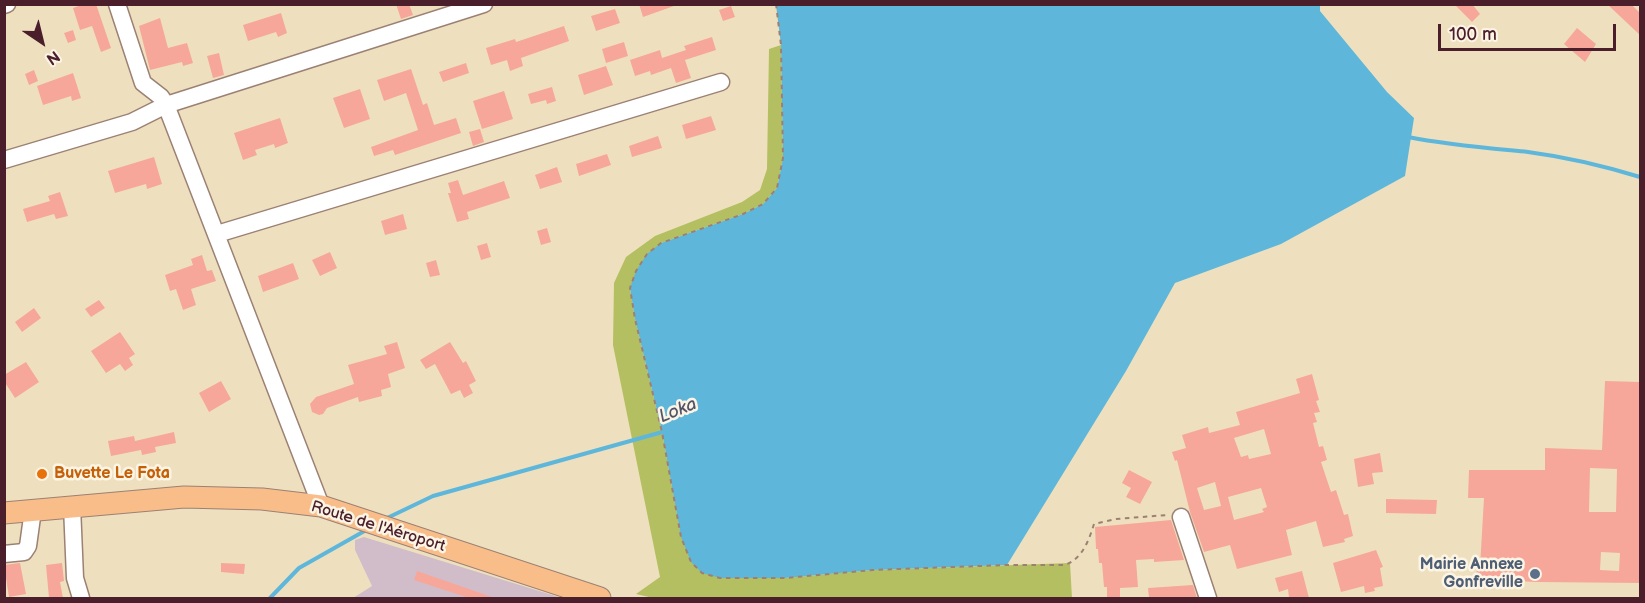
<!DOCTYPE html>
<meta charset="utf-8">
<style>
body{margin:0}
#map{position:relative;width:1645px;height:603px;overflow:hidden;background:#eee0be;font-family:"Balsamiq Sans",sans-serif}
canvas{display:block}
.frame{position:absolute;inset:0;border:6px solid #4a1f2b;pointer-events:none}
.north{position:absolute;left:12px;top:12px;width:60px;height:60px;-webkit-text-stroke:4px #fcf5e5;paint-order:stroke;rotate:145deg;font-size:16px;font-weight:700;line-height:24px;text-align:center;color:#4a1f2b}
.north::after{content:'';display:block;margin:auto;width:21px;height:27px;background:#4a1f2b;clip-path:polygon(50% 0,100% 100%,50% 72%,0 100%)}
.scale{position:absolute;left:1438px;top:24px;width:178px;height:27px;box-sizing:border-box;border:3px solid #4a1f2b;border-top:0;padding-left:8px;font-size:18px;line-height:21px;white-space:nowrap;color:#4a1f2b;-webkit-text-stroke:4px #fcf5e5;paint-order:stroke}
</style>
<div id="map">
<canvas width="1645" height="603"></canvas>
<div class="frame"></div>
<div class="north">N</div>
<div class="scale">100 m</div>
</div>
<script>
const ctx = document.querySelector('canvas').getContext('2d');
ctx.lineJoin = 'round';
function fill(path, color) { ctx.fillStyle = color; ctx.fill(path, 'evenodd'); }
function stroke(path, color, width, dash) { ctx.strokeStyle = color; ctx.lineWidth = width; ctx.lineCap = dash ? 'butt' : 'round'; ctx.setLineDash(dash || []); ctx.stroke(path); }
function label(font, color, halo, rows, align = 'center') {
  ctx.font = font + ' "Balsamiq Sans",sans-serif'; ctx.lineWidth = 5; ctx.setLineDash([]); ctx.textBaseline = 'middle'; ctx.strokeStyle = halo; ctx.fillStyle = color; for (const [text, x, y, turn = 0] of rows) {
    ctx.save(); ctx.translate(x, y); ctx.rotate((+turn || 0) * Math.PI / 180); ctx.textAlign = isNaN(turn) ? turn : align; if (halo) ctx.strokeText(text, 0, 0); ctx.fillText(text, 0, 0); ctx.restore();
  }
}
const industrial = new Path2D(`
 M364,537L562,598H353L372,586L355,550V540Z`);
const green = new Path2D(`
 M781,45L783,158L777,188L763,204L743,214L661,243L630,288L635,319L662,432L681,536L785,578L873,570L1070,563L1072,598H653L636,594L660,577L613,345L614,283L626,257L655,236L742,202L760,190L767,169L769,49Z`);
const water = new Path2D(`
 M776,5H1320V11L1387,92L1414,118L1405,176L1281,244L1175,283L1126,371L1007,565L873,570L785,578H720L702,573L691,562L681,537L662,432L635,319L630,288L636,271L647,254L661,243L743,214L763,204L777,188L783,158L781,45Z`);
const stream = new Path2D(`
 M1408,137C1448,145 1487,148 1528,152C1566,157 1604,166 1640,177
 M385,519L433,496L666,431
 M270,598L299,568L368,529`);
const building = new Path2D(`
 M84,4H96L111,48L101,52L92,26L80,30L73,8Z
 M396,4H409L413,15L401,19Z
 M639,4H674V6L643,17Z
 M1454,4H1472L1480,14L1472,22Z
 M1607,4H1631L1641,14V36Z
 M731,6L735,17L723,21L719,10Z
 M615,9L620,23L596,31L591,16Z
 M281,13L287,33L278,37L276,32L248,41L243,25Z
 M160,18L168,48L187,43L193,63L183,66L182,62L150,70L139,26Z
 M564,26L569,41L521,58L523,66L510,71L507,60L491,65L486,48L515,39L516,42Z
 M1577,28L1596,44L1585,62L1564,44Z
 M73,30L76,40L68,43L64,33Z
 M712,37L716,50L685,60L691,78L676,83L671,68L651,75L650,71L635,76L630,60L660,50L662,58L686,50L684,46Z
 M624,42L628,56L606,63L602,49Z
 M219,53L224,75L213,78L207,56Z
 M466,63L469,73L443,82L439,72Z
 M606,66L613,85L584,95L578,75Z
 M411,69L423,105L427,103L434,125L456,118L461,133L395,155L393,150L374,156L371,147L418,130L406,93L384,101L377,80Z
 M34,70L38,81L29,85L25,74Z
 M73,73L81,98L72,101L71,96L43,105L37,86Z
 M552,87L556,101L547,104L546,100L531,104L528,94Z
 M360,89L370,119L344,128L333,98Z
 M504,91L513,119L482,129L473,101Z
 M711,116L716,130L686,139L682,125Z
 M280,118L288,143L275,148L274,144L255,150L257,155L243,160L234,133Z
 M480,129L484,142L473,146L469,132Z
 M658,136L662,148L632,157L629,146Z
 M607,154L611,165L579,176L576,164Z
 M154,157L162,184L147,189L146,184L115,193L108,171Z
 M557,167L562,182L540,189L535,175Z
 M458,180L463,195L504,181L510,198L467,212L469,219L457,222L448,193H451L448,183Z
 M60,192L68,216L56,219L54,214L27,222L23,209L50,201L48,196Z
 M403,214L407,229L385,235L381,221Z
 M547,228L551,242L541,245L537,231Z
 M487,243L491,257L481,260L477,246Z
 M330,252L337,268L320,276L312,260Z
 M202,255L207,271L212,270L216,281L191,289L196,305L183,310L176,289L170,291L165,275L193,265L191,259Z
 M436,260L440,275L430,277L426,263Z
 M293,263L299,279L263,292L258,276Z
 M99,300L105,308L91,317L85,309Z
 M34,308L41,318L22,332L15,322Z
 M120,332L135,354L129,358L133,365L125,371L120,364L106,373L91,351Z
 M397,342L405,368L388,374L391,387L381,390L382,396L359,402L358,397L327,408L323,414L319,415L312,412L310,404L316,397L354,384L348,365L387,354L384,346Z
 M450,342L463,363L466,361L476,381L469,385L473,393L464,398L460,390L451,394L435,364L426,369L420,360Z
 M26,362L39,382L15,398L4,381V375Z
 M1312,374L1319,400L1316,401L1320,412L1314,413L1317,422L1313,423L1319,447L1323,446L1327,460L1321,462L1331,492L1336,490L1344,515L1348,514L1353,536L1344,539L1345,542L1323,547L1316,521L1286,530L1292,555L1237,569L1230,545L1204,552L1190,512L1177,460L1175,461L1172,452L1186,448L1182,435L1208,427L1209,433L1240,425L1236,412L1300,393L1296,379ZM1264,429L1271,454L1249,459L1248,455L1241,457L1234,438ZM1215,482L1221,506L1204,510L1197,488ZM1261,488L1267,507L1262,509L1264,512L1234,520L1228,497Z
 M221,381L231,399L209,412L199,393Z
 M1605,381L1641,382V583L1536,582L1476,579L1477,567H1480L1484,498H1468L1469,470H1545V448L1602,450ZM1590,468L1617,469L1616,512H1589ZM1601,552L1620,553L1619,571L1600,570Z
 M174,432L176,443L155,447L156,452L142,455L141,450L111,456L108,441L134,436L135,441Z
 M1380,453L1383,472L1372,473L1374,484L1358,487L1354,459Z
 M1129,470L1152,482L1140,504L1126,497L1131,488L1122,483Z
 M1386,499L1437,500L1436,514L1386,513Z
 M1171,520L1184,560L1154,562V559L1136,560L1138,587L1120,588V598H1107V587H1104L1102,563H1099L1098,549H1096L1095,527Z
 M1376,550L1383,567L1380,568L1383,586L1374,588L1375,591L1365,593L1364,586L1341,592L1333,563Z
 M20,563L26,594L9,597L4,565Z
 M62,563L64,581L60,582L63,598H49L46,565Z
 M221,563L245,564L244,574L221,572Z
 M417,571L492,597V598H469L414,580Z
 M1302,571L1309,598H1289L1288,589L1279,592L1275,578Z
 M1193,585L1197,598H1149L1148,588Z`);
const path = new Path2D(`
 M776,4L781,45L783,158L777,188L763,204L743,214L661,243L647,254L636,271L630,288L635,319L662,432L681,537L691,562L702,573L720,578H785L873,570L1007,565H1064C1082,560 1089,540 1094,524L1116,519L1167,515`);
const minor = new Path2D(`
 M117,4L143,83L161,97L166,105L321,506
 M4,5L7,4
 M4,160L132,122L166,105L484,4
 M217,234L721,82
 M72,506L75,578L81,598
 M1181,517L1208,598
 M4,554L24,552L28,546L33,510`);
const major = new Path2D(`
 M4,513L184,497L262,499L321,506L600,598`);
const markers = [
 [42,474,6,"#e8710a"],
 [1535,574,6,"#5c6f8a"]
];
const foodNames = [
 ["Buvette Le Fota",54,474]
];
const streetNames = [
 ["Route de l'Aéroport",378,527,17]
];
const serviceNames = [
 ["Mairie Annexe",1523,565],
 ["Gonfreville",1523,583]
];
const waterNames = [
 ["Loka",678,411,-22]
];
fill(industrial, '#d1bdc9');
fill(green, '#b3bf61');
fill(water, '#5eb7db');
stroke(stream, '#5eb7db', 4);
fill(building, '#f6a799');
stroke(minor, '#9c8074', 19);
stroke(major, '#9c8074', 23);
stroke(path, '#9c8074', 2, [4.5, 4.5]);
stroke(minor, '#fff', 16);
stroke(major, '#f8bd89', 21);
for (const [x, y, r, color] of markers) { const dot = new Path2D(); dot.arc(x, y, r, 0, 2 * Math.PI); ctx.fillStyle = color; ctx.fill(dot); stroke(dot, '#fcf5e5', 2); }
label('bold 16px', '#c56008', '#fcf5e5', foodNames, 'left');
label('16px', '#4a1f2b', '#fcf5e5', streetNames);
label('bold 16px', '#4e5e75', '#fcf5e5', serviceNames, 'right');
label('italic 18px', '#515469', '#fcf5e5', waterNames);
</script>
